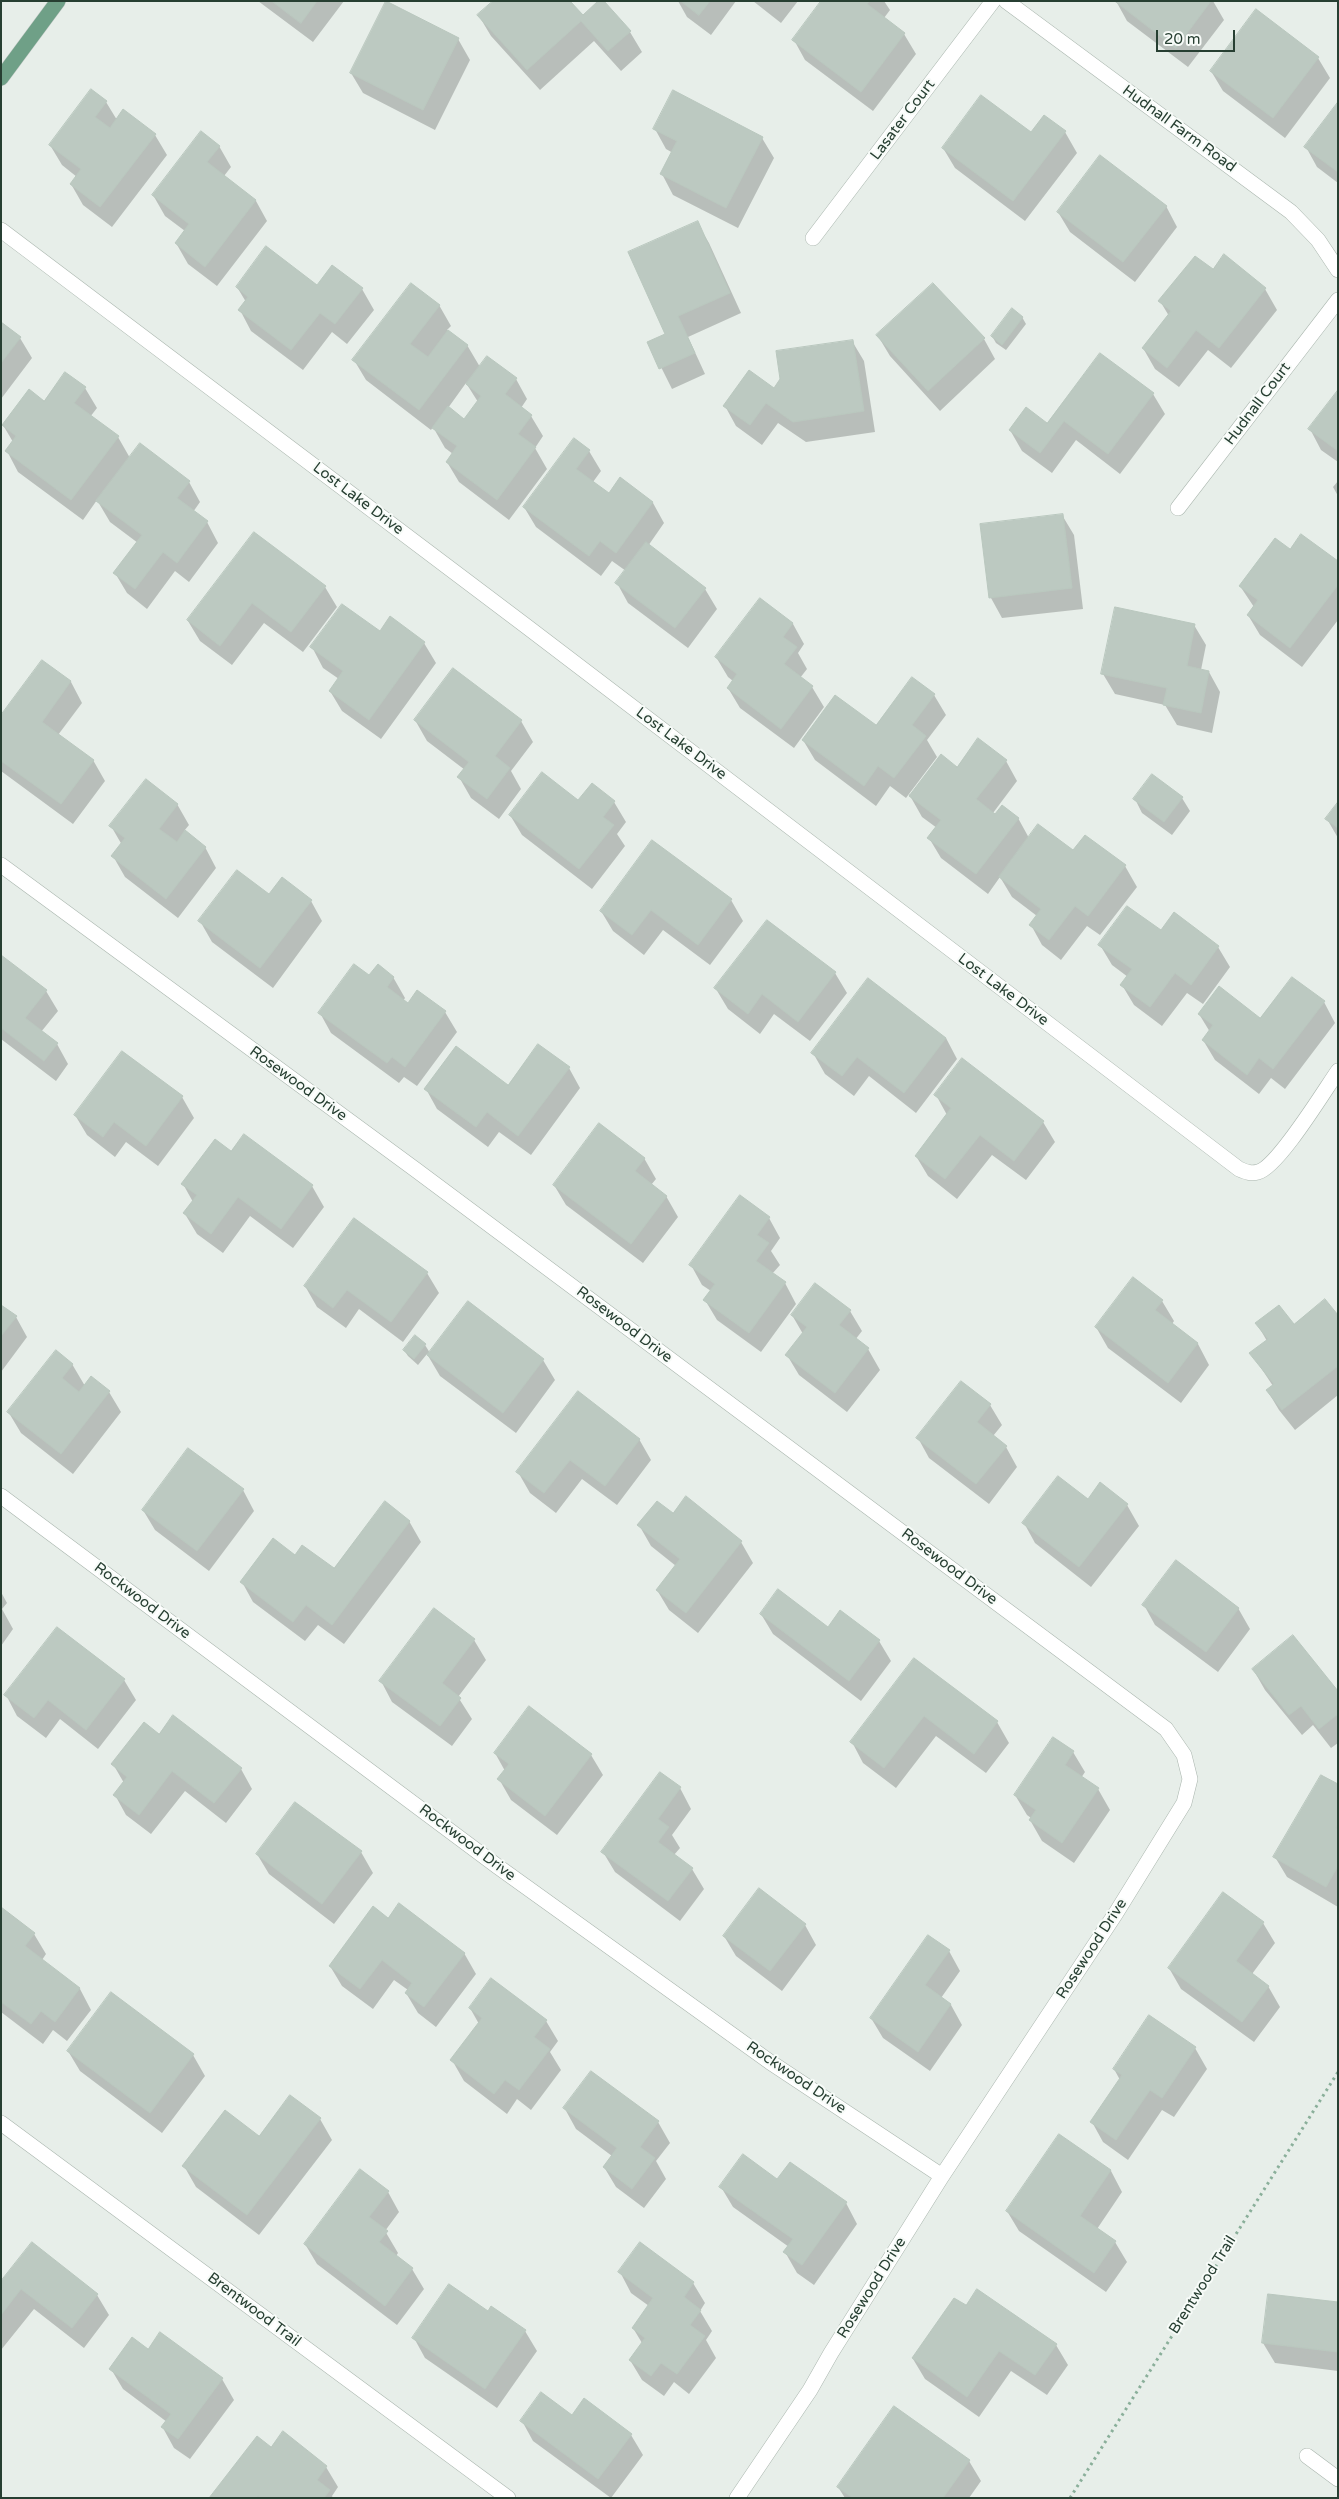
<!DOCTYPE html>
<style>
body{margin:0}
#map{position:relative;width:1339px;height:2499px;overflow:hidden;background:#e7eee9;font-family:"Varela Round",sans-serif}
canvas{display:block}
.frame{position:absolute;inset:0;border:2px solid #273f32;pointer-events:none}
.scale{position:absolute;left:1156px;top:30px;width:79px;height:22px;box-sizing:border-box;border:2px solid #273f32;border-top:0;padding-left:6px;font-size:15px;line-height:18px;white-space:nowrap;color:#273f32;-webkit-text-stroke:4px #f7fbf8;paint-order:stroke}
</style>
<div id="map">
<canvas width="1339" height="2499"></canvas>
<div class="frame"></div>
<div class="scale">20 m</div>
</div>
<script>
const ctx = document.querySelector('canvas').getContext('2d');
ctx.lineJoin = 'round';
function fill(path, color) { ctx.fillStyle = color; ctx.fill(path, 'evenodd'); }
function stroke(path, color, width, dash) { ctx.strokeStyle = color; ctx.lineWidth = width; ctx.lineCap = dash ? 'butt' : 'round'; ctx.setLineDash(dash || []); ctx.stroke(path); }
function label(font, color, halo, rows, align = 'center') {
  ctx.font = font + ' "Varela Round",sans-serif'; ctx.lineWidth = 4; ctx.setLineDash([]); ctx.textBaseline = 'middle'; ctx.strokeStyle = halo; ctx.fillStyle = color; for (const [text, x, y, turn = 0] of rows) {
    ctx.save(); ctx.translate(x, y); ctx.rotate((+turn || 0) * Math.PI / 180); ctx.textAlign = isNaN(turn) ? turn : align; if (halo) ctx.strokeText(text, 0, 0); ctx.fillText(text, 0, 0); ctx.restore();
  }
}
const shadow = new Path2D(`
 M258,1H344L313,42Z
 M678,1H736L711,35L687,17Z
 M753,1H798L781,23Z
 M823,1H884L890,10L884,18L904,34L916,54L873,111L805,60L794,40Z
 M1116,1H1213L1224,20L1188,67L1127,21Z
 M479,16L583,17L630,32L642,52L621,71L594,41L540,90L491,36Z
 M458,39L470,60L435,130L363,93L351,73Z
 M1318,58L1330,78L1285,138L1223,91L1211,71Z
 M91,90L106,102L117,120L155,135L167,155L112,227L83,205L71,184L77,177L62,165L50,145Z
 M1338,104V183L1317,167L1306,147Z
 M655,129L762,138L774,158L738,228L673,195L662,174L673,153L666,149Z
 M1065,132L1077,153L1025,221L955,168L943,148L1031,134Z
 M219,146L231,167L224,176L256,201L267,221L217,286L188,264L176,243L185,231L165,216L153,195Z
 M1166,206L1177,227L1135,282L1070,232L1058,212Z
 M697,223L709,243L741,313L688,337L705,374L672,389L649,343L667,335Z
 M1224,256L1265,289L1277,310L1231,368L1208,350L1179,387L1155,369L1143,348L1169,316L1160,301L1213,271Z
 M317,286L362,289L374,310L347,344L332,332L303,370L251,331L240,310L246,302L237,287Z
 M439,305L451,326L447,330L467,345L480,367L516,379L527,399L521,408L531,416L543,436L535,448L547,469L509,520L459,482L447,462L453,454L445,448L433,427L431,430L366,380L354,360ZM466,383L478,402L465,420L448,408Z
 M1022,317L1026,324L1006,350L996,343L992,336Z
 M1,324L20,338L32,358L1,399Z
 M878,336L984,339L995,359L940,411L890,356Z
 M852,341L864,361L875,432L806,442L778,423L762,445L736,426L725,406L775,389Z
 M85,388L97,408L90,417L118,437L130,458L189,482L200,502L193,512L207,522L218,543L189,582L175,571L147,609L127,593L115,573L138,543L110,522L97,500L83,520L18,472L7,451L13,442L3,425L44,403Z
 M1338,392V462L1321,450L1310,429Z
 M1153,394L1165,414L1120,474L1076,440L1052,473L1022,451L1010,430L1048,425Z
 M589,451L601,471L593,482L609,494L653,503L664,523L648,546L705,589L717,609L688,648L628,603L617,583L626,571L612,561L601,576L536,527L524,507Z
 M1338,481V496L1333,487Z
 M1062,515L1074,535L1083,609L1002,618L991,598L981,525Z
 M254,533L325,587L337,607L303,652L264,623L232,665L200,641L188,621Z
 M1290,551L1338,563V620L1302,667L1260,635L1248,615L1254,607L1240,586Z
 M760,599L793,624L804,644L798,653L807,669L800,678L812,687L824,707L794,748L740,708L728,688L733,681L728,677L716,657Z
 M1194,625L1206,645L1201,670L1209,672L1220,692L1212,733L1177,725L1165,705L1115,694L1103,674Z
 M380,633L424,643L436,663L381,739L342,711L330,691L339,679L323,668L312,647Z
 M42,661L71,682L82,703L58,735L93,760L105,781L73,824L1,771V717Z
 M934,695L946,715L927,740L937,757L909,794L911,795L957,769L1006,761L1017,781L993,813L1018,818L1029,838L1125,866L1137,887L1100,935L1087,926L1061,960L1042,945L1031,925L1037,916L1012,897L1000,877L988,894L941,858L929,838L937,828L922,817L909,794L906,798L890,786L876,806L815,760L803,740L876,727Z
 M415,720L521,721L533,742L511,771L521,789L499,819L471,798L459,777L465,770L427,741Z
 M1182,798L1190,811L1172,835L1142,813L1135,799Z
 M579,802H614L626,822L617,834L625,846L592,889L522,835L510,815Z
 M177,804L189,825L184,831L205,847L216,868L178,918L125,877L113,856L122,845L111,826Z
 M1338,804V838L1327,819Z
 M269,896L311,901L322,921L273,988L212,942L200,921Z
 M731,900L743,921L710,965L663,930L644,955L613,931L601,911Z
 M1161,932L1218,947L1230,967L1203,1004L1187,993L1162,1026L1134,1005L1122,985L1128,977L1112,965L1100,945Z
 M1,957L46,991L58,1011L41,1032L57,1044L68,1064L56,1081L1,1039Z
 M835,973L847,993L810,1041L774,1014L760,1034L728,1009L716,989Z
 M370,977H393L405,998L403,1001L408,1005L445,1012L457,1032L417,1086L404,1077L399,1083L331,1033L320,1013Z
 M1324,1002L1335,1023L1285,1089L1271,1078L1259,1094L1215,1060L1203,1040L1210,1032L1199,1014L1261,1020Z
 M946,1038L957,1059L916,1113L869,1076L854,1096L825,1074L813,1053Z
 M123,1052L182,1097L194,1118L158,1166L126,1142L115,1157L87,1135L75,1115Z
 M569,1068L580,1088L531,1155L499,1132L488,1147L437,1109L426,1089L509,1086Z
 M936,1095L1043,1122L1055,1142L1026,1180L992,1155L957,1199L928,1176L916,1156L947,1115Z
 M244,1136L312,1186L324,1207L293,1248L250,1216L223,1253L197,1234L185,1214L193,1202L183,1184L232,1153Z
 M644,1158L656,1179L651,1185L666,1196L678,1217L643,1263L566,1205L554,1185Z
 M769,1218L780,1238L771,1251L780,1265L772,1274L785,1283L796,1304L761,1352L717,1320L705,1300L711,1291L702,1285L691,1265Z
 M427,1273L439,1293L403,1342L359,1309L346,1328L317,1307L305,1286Z
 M1162,1301L1174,1321L1172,1324L1198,1344L1209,1365L1181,1403L1108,1348L1096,1327Z
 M1,1306L16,1317L27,1337L1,1372Z
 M850,1311L862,1331L855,1340L868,1349L880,1370L847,1412L799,1375L787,1355L803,1334L792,1315Z
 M1338,1317V1395L1295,1430L1279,1410L1267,1390L1273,1386L1251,1353L1267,1341L1257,1324L1294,1325Z
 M415,1337L425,1345L430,1353L543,1360L555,1380L516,1433L440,1376L427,1354L418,1365L408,1356L404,1350Z
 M72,1364L85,1386L109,1392L121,1412L73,1474L21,1433L9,1413Z
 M990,1405L1002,1425L993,1436L1006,1447L1017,1467L989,1504L929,1458L918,1438Z
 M639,1439L651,1460L617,1505L582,1479L556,1513L530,1493L518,1472Z
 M1100,1484L1127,1505L1139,1526L1091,1587L1035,1543L1024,1523L1088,1500Z
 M243,1490L254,1511L209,1571L155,1530L143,1510Z
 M686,1498L741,1542L753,1563L698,1633L669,1610L657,1590L676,1566L651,1546L639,1525L673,1515Z
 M409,1521L421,1542L344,1644L318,1625L305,1641L253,1602L242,1582L295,1557L335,1570Z
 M1,1592L7,1603L2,1609L13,1629L1,1646Z
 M1144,1605L1238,1608L1250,1629L1218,1672L1155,1625Z
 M761,1614L879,1641L891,1661L861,1701L773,1634Z
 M474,1640L486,1660L458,1697L472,1719L452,1746L392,1702L381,1681Z
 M914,1660L997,1722L1009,1743L986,1773L936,1736L896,1788L863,1763L852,1742Z
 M1253,1669L1338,1693V1743L1331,1748L1313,1725L1302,1735L1265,1690Z
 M124,1680L136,1700L98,1749L60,1719L46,1738L17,1716L6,1695Z
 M159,1735L241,1769L252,1789L226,1823L185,1791L151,1834L126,1815L115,1795L124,1783L113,1764Z
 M1073,1752L1085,1772L1081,1778L1098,1789L1110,1810L1074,1863L1042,1841L1030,1820L1031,1818L1027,1815L1015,1795Z
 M495,1753L591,1755L603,1775L557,1835L511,1800L499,1779L505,1771Z
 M1338,1786V1907L1287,1877L1275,1857Z
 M680,1788L691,1809L672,1835L680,1848L674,1855L692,1869L704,1889L680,1921L615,1872L603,1852Z
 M361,1852L373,1873L334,1924L269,1874L257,1854Z
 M1,1909L34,1934L46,1954L42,1960L80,1989L91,2010L67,2041L53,2030L43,2044L1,2012Z
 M388,1919L464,1953L476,1974L436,2027L418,2013L406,1993L408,1990L394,1980L373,2009L342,1986L330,1966Z
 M1263,1923L1275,1943L1252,1974L1268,1986L1280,2007L1254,2042L1181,1989L1169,1968Z
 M805,1925L816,1945L782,1991L736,1956L724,1936Z
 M949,1951L960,1971L941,1998L951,2005L962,2025L930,2071L883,2038L871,2018Z
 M111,1994L193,2055L205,2076L162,2133L80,2071L68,2051Z
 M470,2008L546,2021L558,2041L550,2052L561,2070L531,2110L517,2099L507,2114L464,2081L452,2060L479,2024Z
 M1195,2048L1207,2069L1174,2117L1162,2110L1128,2160L1103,2142L1092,2122L1120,2080L1114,2069Z
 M565,2109L658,2122L670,2143L656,2161L666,2179L644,2208L616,2187L604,2167L612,2156L576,2129Z
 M320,2119L332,2140L259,2235L196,2187L184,2166L259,2138Z
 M1059,2135L1111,2171L1122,2192L1097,2229L1115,2242L1127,2262L1106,2292L1019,2231L1007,2211Z
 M778,2180L846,2203L857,2224L814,2285L797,2273L785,2252L789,2247L733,2207L721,2187Z
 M388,2192L399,2212L385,2231L398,2253L396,2256L412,2269L424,2289L397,2325L317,2264L305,2244Z
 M32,2244L97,2295L109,2315L84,2348L34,2309L1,2350V2283Z
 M640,2244L693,2283L705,2303L700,2311L712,2331L706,2340L716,2358L689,2394L674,2382L664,2396L642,2380L630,2360L642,2343L633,2328L649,2306L631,2293L620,2272Z
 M1338,2303V2371L1275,2363L1263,2343Z
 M966,2307L1056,2345L1068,2365L1047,2395L1011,2371L979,2417L925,2379L913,2359Z
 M489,2313L525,2331L537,2351L497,2408L425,2358L414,2338Z
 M148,2351L222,2379L234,2400L190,2459L174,2448L163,2428L167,2422L123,2389L111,2369Z
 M572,2417L631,2435L643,2455L611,2498L533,2441L522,2421Z
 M271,2448L326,2467L338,2487L332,2496L333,2498H211Z
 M969,2461L981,2481L969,2498H845L838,2487Z`);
const building = new Path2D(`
 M272,1H317L301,23Z
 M386,1L459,38L423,110L350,73Z
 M493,1H570L583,15L598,1H604L631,31L608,51L581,21L527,70L477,15Z
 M681,1H710L699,15Z
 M821,1H870L867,4L905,33L861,92L792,40Z
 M1115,1H1211L1176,48Z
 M1256,9L1319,57L1273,118L1210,71Z
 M91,89L107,101L95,117L110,128L123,109L156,134L100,207L70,184L81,169L49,145Z
 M673,90L763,137L726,208L660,174L677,141L653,129Z
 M981,95L1031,132L1044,115L1066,131L1013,201L942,148Z
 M1338,102V172L1304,147Z
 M201,131L220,146L207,162L256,200L205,267L175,243L189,224L152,195Z
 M1100,155L1167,206L1123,262L1057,212Z
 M698,221L730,293L678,316L695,353L659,369L647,342L665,334L628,252Z
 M266,246L317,285L332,265L363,288L335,324L320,313L291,350L238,310L248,297L236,287Z
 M1224,254L1266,288L1219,348L1196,330L1167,368L1142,348L1171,311L1158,301L1195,256L1213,269Z
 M411,283L440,305L410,344L428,357L448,330L468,345L419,410L352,360Z
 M933,283L985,338L928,391L876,335Z
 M1012,308L1023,317L1002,345L991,336Z
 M1,322L21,337L1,363Z
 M853,340L864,411L793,422L766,403L750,425L723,406L749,370L774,388L780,379L776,351Z
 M1100,353L1154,393L1108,454L1064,421L1040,453L1009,430L1026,407L1047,423Z
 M487,356L517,378L505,394L532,415L518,434L536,447L497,500L446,462L457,446L432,428L448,406L464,419L481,396L466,384Z
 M65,372L86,387L74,403L119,436L71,500L5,451L16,436L2,425L29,389L44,401Z
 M1338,390V451L1308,429Z
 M574,438L590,450L576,469L609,493L620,477L653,502L616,553L600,541L589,556L523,507Z
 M140,443L190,481L177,498L208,521L177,563L163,552L135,589L113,573L142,535L96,501Z
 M1063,514L1072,588L989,598L980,524Z
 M254,532L326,586L291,632L252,603L220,646L187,620Z
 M1301,534L1338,561V585L1290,648L1247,615L1258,600L1239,586L1275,538L1290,549Z
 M646,542L706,588L675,628L615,583Z
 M760,598L793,623L783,637L797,647L784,664L813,686L781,729L727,688L737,674L715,657Z
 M342,604L380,631L390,616L425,642L369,720L329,691L343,671L310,647Z
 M1115,607L1195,624L1187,666L1209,671L1201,713L1163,705L1167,688L1101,674Z
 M42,660L71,681L42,722L94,760L61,804L1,761V715Z
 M453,668L522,720L495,756L510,768L487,799L457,777L469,762L414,720Z
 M912,677L935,694L912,725L926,736L894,778L878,766L864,786L802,740L835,695L876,725Z
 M978,738L1007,760L976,799L995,814L1002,805L1019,818L976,874L927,838L941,820L909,796L941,754L957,767Z
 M542,772L578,800L592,783L615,801L603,817L614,825L579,869L509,815Z
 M1152,774L1183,797L1164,822L1133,799Z
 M146,779L178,804L159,829L177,842L185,830L206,847L166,899L111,856L125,838L109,826Z
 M1338,802V828L1325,819Z
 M1038,824L1073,850L1085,835L1126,865L1088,916L1075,906L1049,940L1029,925L1041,909L999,877Z
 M652,840L732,899L698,945L651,910L632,935L600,911Z
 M237,870L269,894L282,877L312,900L260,968L198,921Z
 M1127,906L1161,930L1174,912L1219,946L1191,985L1175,973L1150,1007L1120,985L1132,969L1098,945Z
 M767,920L836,972L798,1022L762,994L748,1014L714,988Z
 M1,955L47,990L25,1018L58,1043L44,1061L1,1028Z
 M354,964L369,975L378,964L394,977L387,987L408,1003L417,990L446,1011L405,1067L392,1057L387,1063L318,1013Z
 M1292,977L1325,1001L1273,1069L1259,1058L1247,1075L1202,1040L1213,1025L1198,1014L1219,986L1260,1018Z
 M868,978L946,1038L904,1093L857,1057L842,1076L811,1053Z
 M538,1044L570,1067L518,1136L487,1112L476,1127L424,1089L456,1046L508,1085Z
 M122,1051L183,1096L146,1146L114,1122L103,1137L74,1115Z
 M962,1058L1044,1121L1014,1161L980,1135L945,1179L915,1156L951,1108L934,1095Z
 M599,1123L645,1158L635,1171L667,1196L631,1244L553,1185Z
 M244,1134L313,1185L281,1229L238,1197L211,1234L183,1213L197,1195L181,1184L215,1139L231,1151Z
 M740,1195L770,1217L757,1235L769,1243L756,1261L786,1282L749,1333L703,1300L715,1284L689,1265Z
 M354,1218L428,1272L391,1322L347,1290L333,1308L304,1286Z
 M1133,1277L1163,1300L1155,1310L1198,1343L1168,1383L1095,1327Z
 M815,1283L851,1310L839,1325L869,1348L835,1393L785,1355L807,1327L791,1315Z
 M1325,1299L1338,1315V1366L1282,1410L1266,1390L1274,1384L1249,1353L1268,1339L1255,1323L1279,1305L1294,1324Z
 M468,1301L544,1359L503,1413L427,1355Z
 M1,1305L17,1316L1,1336Z
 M415,1335L426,1344L414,1359L403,1350Z
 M56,1350L73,1364L62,1378L79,1392L91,1376L110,1391L61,1454L7,1412Z
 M961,1381L991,1404L977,1422L1007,1446L976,1484L916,1438Z
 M578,1391L640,1439L605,1486L570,1460L544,1493L516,1472Z
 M188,1448L244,1489L197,1551L142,1510Z
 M1058,1476L1088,1499L1100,1482L1128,1504L1079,1567L1022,1523Z
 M686,1496L742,1541L686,1613L656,1590L680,1559L637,1525L657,1501L673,1513Z
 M385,1501L410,1521L332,1625L306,1605L293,1622L240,1582L273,1538L295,1555L302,1545L334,1568Z
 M1176,1560L1239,1608L1206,1652L1142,1605Z
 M778,1589L828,1627L840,1610L880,1640L849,1681L760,1614Z
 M434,1608L475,1639L442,1683L461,1698L440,1726L379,1681Z
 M57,1627L125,1679L86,1730L48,1700L34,1718L4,1695Z
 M1293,1635L1338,1691V1714L1319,1729L1301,1706L1289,1715L1252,1669Z
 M914,1658L998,1721L974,1754L924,1716L884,1768L850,1742Z
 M529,1706L592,1754L545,1816L497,1779L509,1764L494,1753Z
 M173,1715L242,1768L214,1803L172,1771L139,1815L113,1795L127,1777L111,1764L144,1722L159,1734Z
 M1053,1737L1074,1751L1065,1765L1099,1788L1062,1843L1029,1820L1036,1810L1014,1795Z
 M660,1772L681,1787L658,1819L669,1827L658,1842L693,1868L668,1901L601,1852Z
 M1321,1775L1338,1784V1824L1336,1828L1338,1829V1866L1326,1887L1273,1857Z
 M295,1802L362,1851L322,1904L256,1854Z
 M759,1888L806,1924L770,1971L723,1936Z
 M1223,1892L1264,1922L1236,1961L1269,1986L1242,2022L1168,1968Z
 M399,1903L465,1953L424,2007L405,1993L412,1983L382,1960L360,1989L329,1966L373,1906L388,1918Z
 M1,1907L35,1933L25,1946L80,1988L55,2022L41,2011L31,2024L1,2002Z
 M928,1935L950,1950L925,1985L951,2004L918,2052L870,2018Z
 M491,1978L547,2020L534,2037L550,2049L519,2090L505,2080L494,2094L450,2060L482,2018L469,2008Z
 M111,1992L194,2054L150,2113L67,2051Z
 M1149,2015L1196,2047L1162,2098L1150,2090L1116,2140L1090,2122L1122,2075L1113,2069Z
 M591,2071L659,2121L640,2147L655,2158L632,2189L603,2167L617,2148L563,2108Z
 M290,2095L321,2118L247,2215L182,2166L225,2110L259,2136Z
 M1059,2134L1111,2170L1080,2216L1116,2241L1094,2273L1006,2211Z
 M743,2154L777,2179L790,2162L847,2202L802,2265L783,2252L793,2239L719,2187Z
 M360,2169L389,2191L369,2217L388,2231L379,2242L413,2268L385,2306L304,2244Z
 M32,2242L98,2294L72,2328L21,2289L1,2315V2281Z
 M640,2242L694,2282L684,2297L701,2310L690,2325L705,2336L677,2374L661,2363L651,2376L629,2360L645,2338L632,2328L653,2298L618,2272Z
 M449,2284L488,2311L491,2306L526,2330L485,2389L412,2338Z
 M977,2289L1057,2344L1035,2375L999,2351L967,2397L912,2358L954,2298L966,2305Z
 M1268,2294L1338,2302V2352L1262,2343Z
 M160,2332L223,2378L178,2439L161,2427L171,2414L109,2369L132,2337L148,2349Z
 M541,2392L572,2415L584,2398L632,2434L598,2479L520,2421Z
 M894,2406L970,2460L943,2498H853L837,2487Z
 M283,2431L327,2466L317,2480L330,2490L324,2498H261L258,2496L257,2498H209L257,2436L271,2447Z`);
const path = new Path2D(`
 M1070,2498L1338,2072`);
const minor = new Path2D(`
 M1006,1L1291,212L1318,240L1338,270
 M1,230L526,626L1239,1169C1246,1172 1251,1174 1258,1172C1278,1167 1324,1091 1338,1071
 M813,238L993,1
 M1178,508L1338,300
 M1,865L416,1170L1166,1729L1184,1755L1190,1779L1184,1803L1116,1913L942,2176L831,2353L810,2390L737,2498
 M1,1496L497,1866L770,2062L942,2176
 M1,2123L508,2498
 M1307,2456L1338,2479`);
const major = new Path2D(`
 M1,78L58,1`);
const streetNames = [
 ["Lasater Court",903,120,-53],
 ["Hudnall Farm Road",1179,129,36],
 ["Hudnall Court",1258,404,-53],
 ["Lost Lake Drive",358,499,37],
 ["Lost Lake Drive",681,744,37],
 ["Lost Lake Drive",1003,990,37],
 ["Rosewood Drive",298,1084,36],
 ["Rosewood Drive",624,1325,37],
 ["Rosewood Drive",949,1567,37],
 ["Rockwood Drive",142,1601,37],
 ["Rockwood Drive",467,1843,37],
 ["Rosewood Drive",1092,1949,-57],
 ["Rockwood Drive",796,2078,34],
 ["Brentwood Trail",1203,2285,-58],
 ["Rosewood Drive",872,2288,-58],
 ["Brentwood Trail",254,2310,37]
];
fill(shadow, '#0003');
fill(building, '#bcc9c1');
stroke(building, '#b9c7be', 1);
stroke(minor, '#aab6ae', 16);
stroke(major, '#c3c9c6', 16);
stroke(path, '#8aaf9a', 3, [2.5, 4]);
stroke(minor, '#fff', 15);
stroke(major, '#6fa087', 15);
label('15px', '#273f32', '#f7fbf8', streetNames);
</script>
